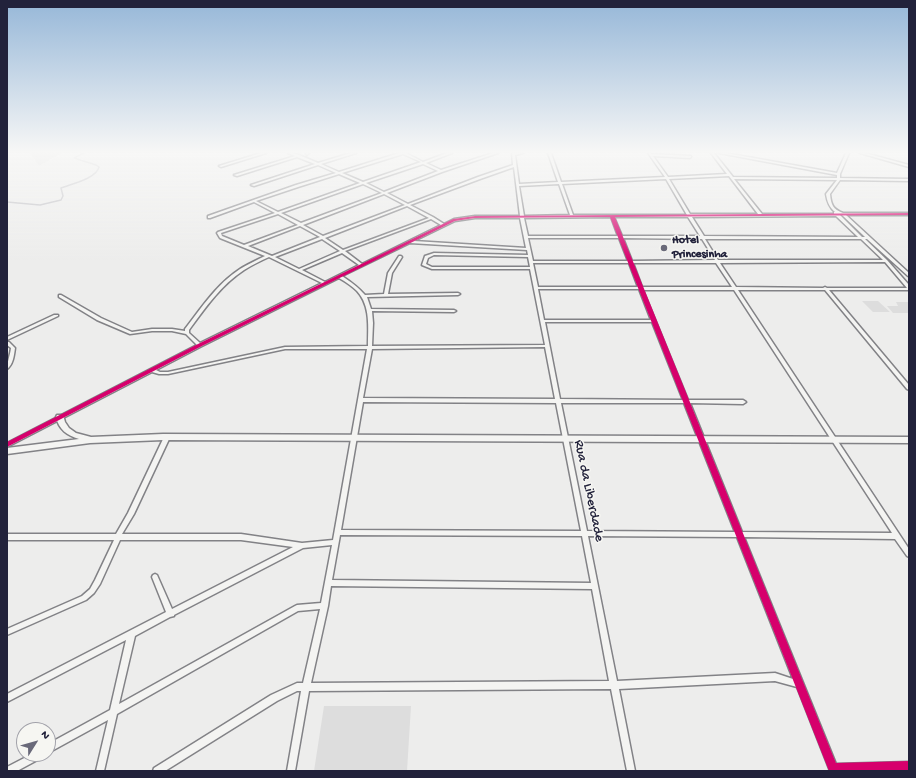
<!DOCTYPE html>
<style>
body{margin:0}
#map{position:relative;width:916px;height:778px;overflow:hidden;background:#ededec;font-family:"Gochi Hand",sans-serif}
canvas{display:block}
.frame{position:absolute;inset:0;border:8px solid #22223b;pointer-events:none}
.north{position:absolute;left:16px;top:722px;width:40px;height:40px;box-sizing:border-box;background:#f6f6f2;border:1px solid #a1a1a9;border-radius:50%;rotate:53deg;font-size:11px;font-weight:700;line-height:16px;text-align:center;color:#22223b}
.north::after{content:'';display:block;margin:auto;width:14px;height:18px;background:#696979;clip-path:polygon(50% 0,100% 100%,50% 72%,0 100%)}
</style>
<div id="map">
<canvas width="916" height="778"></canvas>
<div class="frame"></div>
<div class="north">N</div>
</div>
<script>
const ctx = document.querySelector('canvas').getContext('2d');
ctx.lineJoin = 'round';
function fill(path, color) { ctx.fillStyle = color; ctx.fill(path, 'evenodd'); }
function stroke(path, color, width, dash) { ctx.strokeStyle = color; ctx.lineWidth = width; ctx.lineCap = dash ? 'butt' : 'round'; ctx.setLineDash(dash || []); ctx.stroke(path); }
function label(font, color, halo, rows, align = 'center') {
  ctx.font = font + ' "Gochi Hand",sans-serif'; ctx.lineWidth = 3; ctx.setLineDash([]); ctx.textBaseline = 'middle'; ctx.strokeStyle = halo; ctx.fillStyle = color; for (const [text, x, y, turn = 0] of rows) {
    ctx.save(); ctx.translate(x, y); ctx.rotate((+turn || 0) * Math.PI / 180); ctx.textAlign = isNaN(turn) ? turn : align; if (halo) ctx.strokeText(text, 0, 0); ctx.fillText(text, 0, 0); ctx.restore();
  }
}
const built = new Path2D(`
 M30,153H62L39,166Z
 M862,301H878L890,312H873Z
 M896,302H908L909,313H893L887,306H898Z
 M324,706H411L407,771H314Z`);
const stream = new Path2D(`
 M7,202L40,205L61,200L63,196L61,188C71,184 96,179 99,167L96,165L74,158L84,153`);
const minor = new Path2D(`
 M261,153H266L221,167L219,166Z
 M288,153H292L299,155L318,163L351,153H356L321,164L339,172L399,153H406L423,162L447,153H452L426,163L441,170L493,153H498L442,172L387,193L408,204L478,177L513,165L512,153H523L515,155L519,184L558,182L548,153H551L561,182L665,177L648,153H651V154L691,156V157L690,158L653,156L668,177L727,174L711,153H714L733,177L837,178V175L719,153H726L837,173L846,153H849L840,174V178L909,179V181L840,180L830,194C831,205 833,209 843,213H909V215H846L909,273V276H908L867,239H865L887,260L909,285V290H829L909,385V390L907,389L825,290H738L909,549V557L907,556L895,539L744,537L836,764L909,762V770L830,771L797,687L775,681L619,689L635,771H627L611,689L309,691L295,771H287L301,691H297L277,701L165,771H153L154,768L271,695L297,683H303L320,609L298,611L117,714L104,771H96L108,720L48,753V744L110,710L126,640L7,702V694L166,612L152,577L153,575L155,574L157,575L172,609L293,547L241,540H120L100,584L94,593L86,600L7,635V629L82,596L90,589L95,580L114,540H7V534H116L128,513L164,437L165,436H169L170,437L134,514L122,534H241L302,543L333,540L367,349H285L168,374H159L152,372L7,447V443L197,345L186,334L172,331H152L130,334L97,320L59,297V295H61L101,318L132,332L152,329H172L185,331V329C202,307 217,284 240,269C248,264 257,260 265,256L220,238L217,233L218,232L275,213L254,202L210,218H208V216L296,185L336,173L318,165L254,186L251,185L315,164L297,157L237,176L234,175L295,156ZM403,154L421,162L363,182L342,173ZM423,164L438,171L384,192L366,183ZM514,167L520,216H475L454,219L444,224L433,217L410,205L480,179ZM339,174L360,183L278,212L256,201L298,187ZM729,176L758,214H690L669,179ZM666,179L687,215H573L562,184ZM734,179L837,180L826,194C827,201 829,207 835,212H834V214H762ZM363,184L382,193L301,223L281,213ZM559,184L570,215L524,216L519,186ZM384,194L405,205L323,236L303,225ZM407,206L429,218L343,250L325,238ZM278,214L298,225L244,245L222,236L221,233ZM840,215H842L865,237H862ZM836,216L858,237L704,236L692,217ZM611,217L618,236H528L524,218ZM614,217H688L700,236H622ZM475,218H520L526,248L414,241L455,221ZM431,219L441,225L362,264L345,251ZM300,226L320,237L272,256L248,246ZM528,238H619L628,261H533ZM623,238L702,239L715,260L632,261ZM322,239L340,251L299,269L275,257ZM705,239H861L883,260H718ZM410,243L527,250L528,255L434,253L425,256L422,265L432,269H530L545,345L372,346L373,323L372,311L454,312L456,311L454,310L371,309L367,297L458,295L460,294L458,293L388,294L392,273L402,257L401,256H399L388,273L384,294L365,295C358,287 351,282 342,276ZM342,253L359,265L325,282L302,270ZM434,255L528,257L530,267H432L426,264L428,258ZM269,257L322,283L200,343L189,333V330C205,308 221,285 244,270C252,265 260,261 269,257ZM885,262L907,288H827L825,287L823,288L736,287L720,263ZM533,263H629L638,287H538ZM633,263H716L732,287H642ZM339,278C346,282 352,286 357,291C371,306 368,328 368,346L285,347L168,372H160L156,370L202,346ZM538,289H639L651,320H544ZM643,290H734L892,533L742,532L690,403L743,404L746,402L743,400H688ZM545,322H652L683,400L560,399ZM545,347L555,399L363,398L372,349ZM363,402L556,403L581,531L341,530ZM561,403H684L735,532L587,531ZM340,535L582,536L591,583L332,580ZM588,536L737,537L793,679L775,673L617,681ZM332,545L321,603L297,605L295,606L119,704L135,636L170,617L174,616V615L303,548ZM331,586L592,589L609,681L311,683L328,606Z
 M306,153H309L307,155L306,154Z
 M860,153H865L909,165V167Z
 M54,315H58V316L7,340V337Z
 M7,342H9L15,348C14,355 13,365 7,369C7,362 10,356 11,348L7,345Z
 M32,754H44L43,757L17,771H7V767Z`);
const secondary = new Path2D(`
 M57,415H63L65,422L69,428L76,433L91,437L163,434L909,437V443L163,440L90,443L7,454V448L79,439C67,435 59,430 56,417Z`);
const cycleway = new Path2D(`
 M909,213V215L615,217L836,763L909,761V771H829L610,217L475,218L455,221L202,346L7,447V442L198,344L453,219L475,216Z`);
const markers = [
 [664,248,4,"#696979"]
];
const farPoinames = [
 ["Hotel",672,241],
 ["Princesinha",672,255]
];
const streetNames = [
 ["Rua da Liberdade",588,491,78]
];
fill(built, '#ddd');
stroke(stream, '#bcbcc1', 1.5);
stroke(minor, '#828286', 3);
stroke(secondary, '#828286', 3);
fill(minor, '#f4f4f2');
fill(secondary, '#f4f4f2');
fill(cycleway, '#d6006c');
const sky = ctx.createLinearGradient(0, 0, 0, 262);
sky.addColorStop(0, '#96b7d8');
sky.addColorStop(0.58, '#f7f7f6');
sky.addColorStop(1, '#f7f7f600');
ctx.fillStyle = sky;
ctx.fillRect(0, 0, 916, 262);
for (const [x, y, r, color] of markers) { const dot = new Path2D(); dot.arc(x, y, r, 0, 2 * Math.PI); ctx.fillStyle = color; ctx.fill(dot); stroke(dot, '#f6f6f2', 1.5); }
label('bold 12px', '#22223b', '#f6f6f2', farPoinames, 'left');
label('14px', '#22223b', '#f6f6f2', streetNames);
</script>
